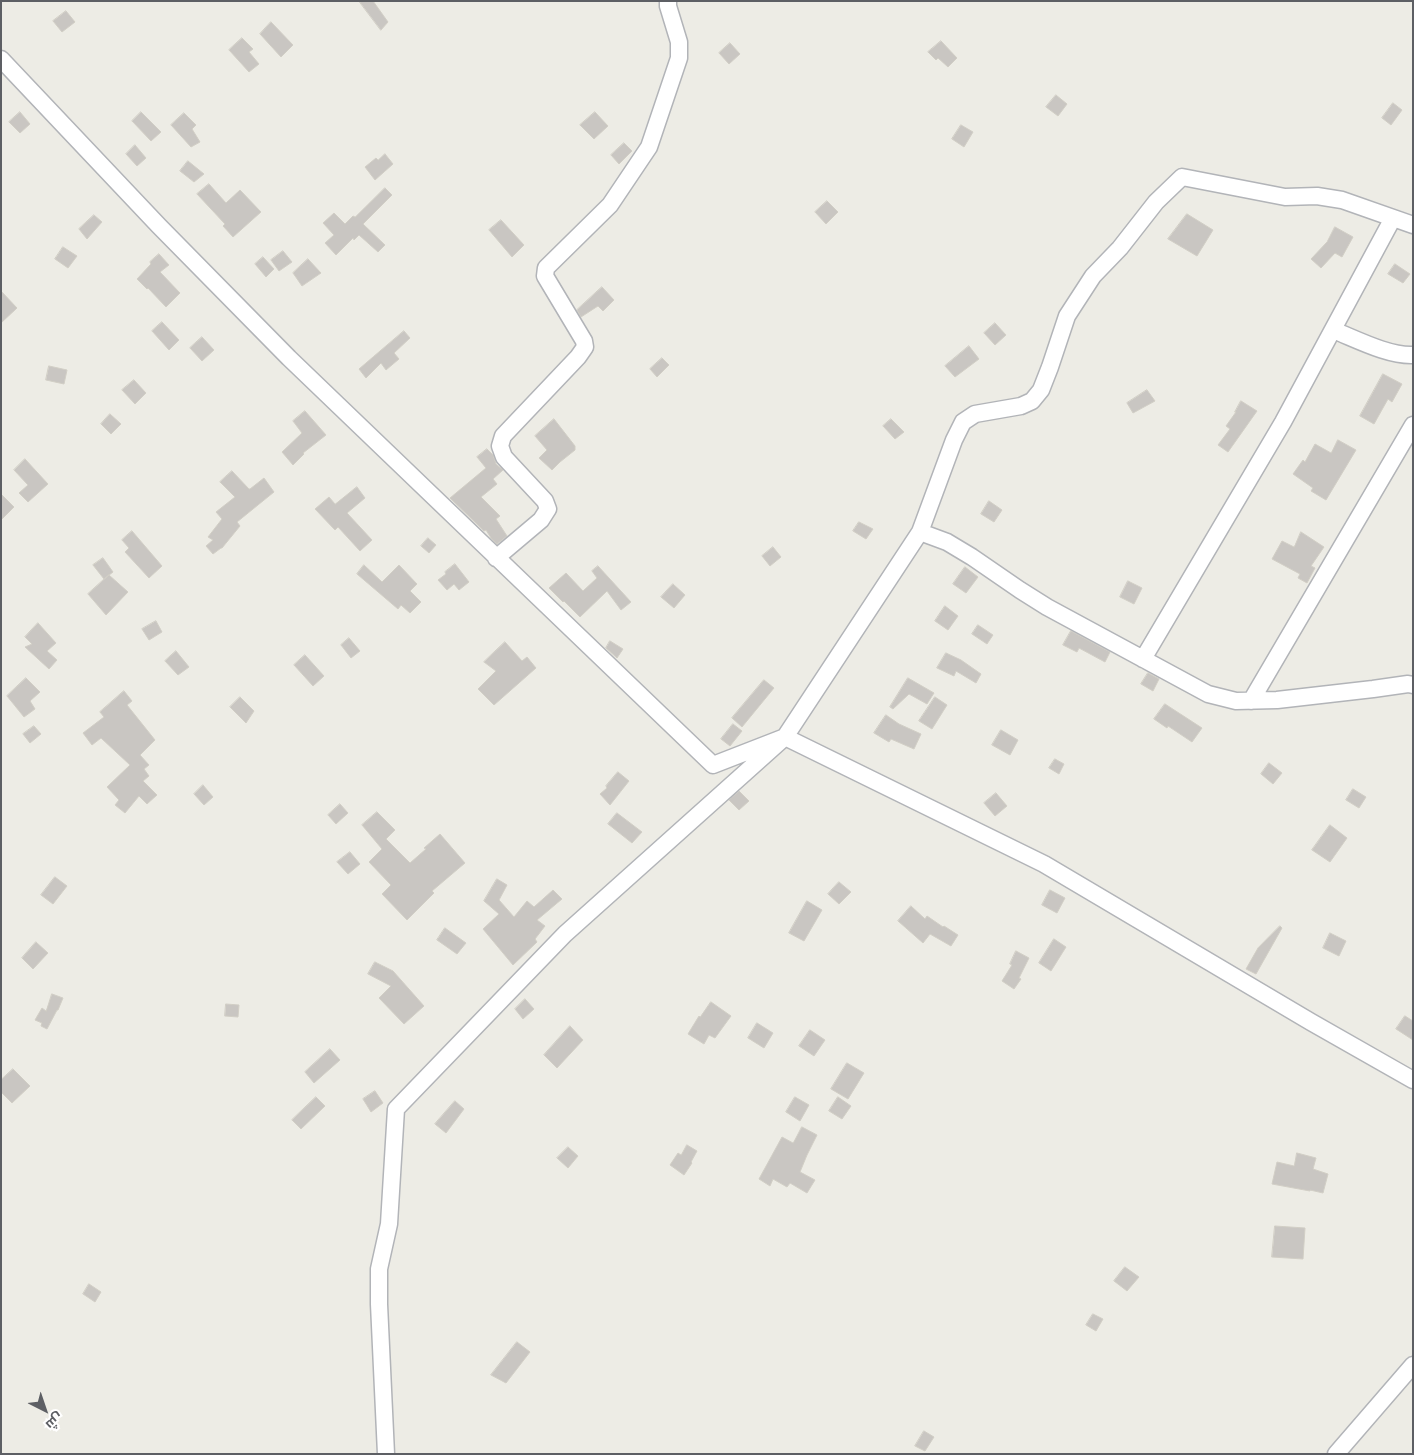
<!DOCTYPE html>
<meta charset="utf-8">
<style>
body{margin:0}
#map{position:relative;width:1414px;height:1455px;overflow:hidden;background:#edece5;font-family:Inter,Cairo,sans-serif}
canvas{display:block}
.frame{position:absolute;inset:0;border:2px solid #5d5f64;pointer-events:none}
.north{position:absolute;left:20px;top:1385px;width:50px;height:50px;-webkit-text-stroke:4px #fff;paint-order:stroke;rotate:139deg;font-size:14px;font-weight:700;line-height:20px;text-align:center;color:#5d5f64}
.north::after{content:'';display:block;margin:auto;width:18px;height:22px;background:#5d5f64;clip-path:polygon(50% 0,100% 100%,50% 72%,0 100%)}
</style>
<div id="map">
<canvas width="1414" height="1455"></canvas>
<div class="frame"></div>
<div class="north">ش</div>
</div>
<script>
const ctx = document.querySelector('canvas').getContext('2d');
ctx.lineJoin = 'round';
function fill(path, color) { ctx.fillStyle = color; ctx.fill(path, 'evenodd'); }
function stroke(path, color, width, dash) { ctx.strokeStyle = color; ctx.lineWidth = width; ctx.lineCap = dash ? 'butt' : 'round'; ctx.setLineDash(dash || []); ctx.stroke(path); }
const building = new Path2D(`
 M359,1H373L388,22L381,30Z
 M66,11L75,22L62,32L53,21Z
 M271,22L293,45L281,57L260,34Z
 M242,38L253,49L249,52L259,64L249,72L229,50Z
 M941,41L957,58L948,67L938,58L936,60L928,52Z
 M730,43L740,54L729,64L719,53Z
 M1056,95L1067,104L1058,116L1046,107Z
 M1393,103L1402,110L1391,125L1382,118Z
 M20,112L30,124L20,133L9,122Z
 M141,112L161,132L151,141L132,121Z
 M595,112L608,126L594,139L580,125Z
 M184,113L196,125L192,129L200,142L191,147L171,125Z
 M961,125L973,132L964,147L952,139Z
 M624,143L632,151L619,164L611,155Z
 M135,145L146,158L137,166L126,154Z
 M385,154L393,164L375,180L365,167L376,158L378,160Z
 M188,161L204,174L194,182L180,171Z
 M209,184L226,203L240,190L261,212L233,237L223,226L225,224L197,194Z
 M385,188L392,195L363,224L385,245L378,252L359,235L354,240L353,238L336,255L325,243L334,235L323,223L334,213L345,224L353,216L355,217Z
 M827,201L838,212L826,224L815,212Z
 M1187,214L1213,230L1197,256L1168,239Z
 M94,215L102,222L87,239L79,229Z
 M501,220L524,245L512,257L489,230Z
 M1335,227L1353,237L1342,257L1335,253L1321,268L1311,259L1327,242Z
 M63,247L77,256L68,268L55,259Z
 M283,251L292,262L279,271L271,260Z
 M159,254L169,265L160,272L180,293L166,307L148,288L147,289L137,279L151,264L150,262Z
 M263,257L274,269L266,277L255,264Z
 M308,259L321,273L302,286L293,273Z
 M1395,264L1410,274L1403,283L1388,274Z
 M602,287L614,300L603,311L598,306L581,317L577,310Z
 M1,291L17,308L1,323Z
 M162,322L179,340L169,350L152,331Z
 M995,323L1006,335L995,345L984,333Z
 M404,331L410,338L394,353L399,359L386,370L381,363L366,378L359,369L373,357Z
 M202,337L214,350L202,361L190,348Z
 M969,346L979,359L955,377L945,366Z
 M662,358L669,365L657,377L650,369Z
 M49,366L67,370L64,384L46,380Z
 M1383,374L1402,384L1392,402L1388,399L1374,424L1360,416Z
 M134,380L146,393L135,404L122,390Z
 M1147,390L1155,401L1133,413L1127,403Z
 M1241,401L1257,411L1228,452L1218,445L1230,429L1226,426L1236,412H1235Z
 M305,411L326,435L303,453L304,454L293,465L282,452L302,433L293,421Z
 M110,414L121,424L111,434L101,424Z
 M554,419L575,446V450L560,462L552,470L539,458L547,450L535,436Z
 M891,419L904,432L895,439L883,426Z
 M1338,440L1356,450L1326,500L1311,491L1313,488L1293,474L1303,460L1305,462L1315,444L1331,453Z
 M487,449L493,455L496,464L503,470L493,479L497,484L481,497L500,516L496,519L507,536L497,544L491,538L486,530L484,531L450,498L486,468L477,457Z
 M25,459L48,484L28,502L19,493L28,485L14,470Z
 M232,471L249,489H250L264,478L274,492L237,522L240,526L222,548H221L213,554L206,546L213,540L208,537L222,519L216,512L235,497L220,482Z
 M357,487L365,498L347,513L372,540L360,551L338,527L335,530L315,509L329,497L335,504Z
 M1,494L14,507L1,520Z
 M989,501L1002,510L994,522L981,514Z
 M859,522L873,529L866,539L853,531Z
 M132,531L162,566L149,578L125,552L129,548L122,540Z
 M1301,532L1324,547L1311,566L1315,568L1307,583L1298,578L1300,574L1272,559L1282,541L1294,547Z
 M428,538L436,545L429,553L421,546Z
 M773,547L781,557L770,566L762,556Z
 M103,558L113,572L104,579L93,565Z
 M455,564L469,582L459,590L454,584L447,590L438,580L446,574L445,572Z
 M364,565L382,582L399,565L417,584L410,591L421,602L410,613L401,605L398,609L357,574Z
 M598,566L631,602L621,610L607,591L580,617L564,601L563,602L549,588L566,573L583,591L597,578L592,571Z
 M965,567L978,577L966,593L953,584Z
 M109,575L128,592L106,615L88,594Z
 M1128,581L1142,588L1134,604L1120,597Z
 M673,584L685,595L674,608L661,597Z
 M945,606L958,616L948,630L935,621Z
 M156,621L162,632L149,640L142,629Z
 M38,623L56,643L47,651L57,660L49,669L25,647L32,644L25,637Z
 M978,625L993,635L987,644L972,634Z
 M1071,631L1110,652L1105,662L1079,648L1077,652L1063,645Z
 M349,638L360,651L351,658L341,645Z
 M610,641L623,649L617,658L606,648Z
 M505,642L522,661L527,657L536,668L494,705L478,689L496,671L484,662Z
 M176,651L189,667L178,675L165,661Z
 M946,653L961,660L981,674L976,683L956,671L954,676L937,668Z
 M305,655L324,676L313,686L294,665Z
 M1148,673L1159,679L1153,691L1141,684Z
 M26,678L40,692L30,701L35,709L24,717L7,696Z
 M908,678L934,693L927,704L909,694L893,709L890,707Z
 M764,680L774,688L742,727L732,718Z
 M124,691L132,701L127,705L155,740L140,755L149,765L144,769L149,776L143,781L157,795L147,804L139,796L125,813L115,805L119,800L107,787L130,765L101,738L92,745L83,733L104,717L100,712Z
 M240,697L254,711L246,723L230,707Z
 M935,697L947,705L932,729L919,721Z
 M1165,704L1202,728L1192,742L1168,726L1167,728L1154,719Z
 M886,715L899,724L921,734L914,749L891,739L889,742L874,733Z
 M733,724L742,731L730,746L721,739Z
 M34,726L41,734L30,743L23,734Z
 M1001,730L1018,740L1010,755L992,745Z
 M1055,759L1064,764L1059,774L1049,768Z
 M1269,763L1282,773L1273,784L1261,774Z
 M618,772L629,781L610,805L600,794L607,788L606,786Z
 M203,785L213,797L204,805L194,794Z
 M1353,789L1366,797L1359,808L1346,800Z
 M739,791L749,801L739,810L729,800Z
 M996,793L1007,806L995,816L984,803Z
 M340,804L348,813L336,824L328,815Z
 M377,812L395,830L386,839L410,863L426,849L424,848L440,834L465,863L432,891L434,893L407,920L382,894L391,885L369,862L382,849L362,825Z
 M617,813L642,832L632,843L608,824Z
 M1330,825L1347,838L1330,862L1312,850Z
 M350,852L360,864L348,874L337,862Z
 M55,877L67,886L53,904L41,895Z
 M497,879L507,885L499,900L514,917L527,901L534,907L553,890L562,899L537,920L545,926L535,939L537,942L513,965L483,929L499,914L484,901Z
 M839,882L851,892L839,904L828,894Z
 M1050,890L1065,898L1057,913L1042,905Z
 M807,901L822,910L804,941L789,933Z
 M911,906L925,919L927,916L943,927L944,926L958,935L951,946L930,934L923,943L898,921Z
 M1280,926L1282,928L1256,974L1246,969L1258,948Z
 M445,928L466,943L457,954L437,940Z
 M1330,933L1346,941L1339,956L1323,948Z
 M1054,939L1066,947L1051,971L1039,963Z
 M36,942L48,953L33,969L22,958Z
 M1016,951L1029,958L1019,978L1021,979L1014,989L1002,981L1012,965L1010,964Z
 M375,962L393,971L424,1006L404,1024L379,998L391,986L368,974Z
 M52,994L63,998L58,1010H57L47,1029L41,1026L42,1023L35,1020L42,1008L46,1011Z
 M525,999L534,1009L523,1019L515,1009Z
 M711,1002L731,1016L715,1038L709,1035L704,1044L688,1034L699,1016L700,1017Z
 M226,1004L239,1005L238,1017L225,1016Z
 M1405,1016L1413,1021V1040L1396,1029Z
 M757,1023L773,1033L764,1048L748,1038Z
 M570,1026L583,1040L557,1068L544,1055Z
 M810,1030L825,1040L814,1056L799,1046Z
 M330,1049L340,1060L314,1083L305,1072Z
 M847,1063L864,1073L848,1099L831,1089Z
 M13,1069L30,1086L12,1103L1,1092V1080Z
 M375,1091L383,1103L371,1112L363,1099Z
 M316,1097L325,1106L301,1129L292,1120Z
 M795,1097L809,1105L800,1121L786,1112Z
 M838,1097L851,1106L842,1119L829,1111Z
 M455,1101L464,1109L446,1133L435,1124Z
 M802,1127L817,1135L807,1155L800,1172L815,1180L807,1193L790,1183L787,1187L773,1179L770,1186L759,1179L782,1137L793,1143Z
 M687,1145L697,1151L691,1162L692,1163L684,1175L670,1165L678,1153L681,1155Z
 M568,1147L578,1156L568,1168L557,1158Z
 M1297,1153L1316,1158L1313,1169L1328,1174L1323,1193L1310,1190V1191L1272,1184L1277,1162L1294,1166Z
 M1275,1226L1305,1228L1303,1259L1272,1257Z
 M1125,1267L1139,1277L1127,1291L1114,1281Z
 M89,1284L101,1292L95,1302L83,1294Z
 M1093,1314L1103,1319L1096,1331L1086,1325Z
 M517,1342L530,1352L506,1383L491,1375Z
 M924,1431L934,1437L925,1451L915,1446Z`);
const minor = new Path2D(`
 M1,59L159,226L289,358L713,765L785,737L1044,864L1311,1022L1413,1080
 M1333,330C1356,339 1388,356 1413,355
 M920,532L954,440L963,422L975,414L1021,406L1032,401L1041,390L1050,367L1067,316L1093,276L1120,248L1156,202L1182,177L1285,197L1317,196L1342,200L1413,225
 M496,558L541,520L548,509L545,501L504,457L500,446L503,436L578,357L585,347L584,341L545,276L546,268L610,205L649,147L679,58V42L668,6V1
 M1143,659L1283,422L1393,218
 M1251,701L1413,425
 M386,1454L379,1304V1269L389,1224L396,1109L565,934L785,737L920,532L947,542L972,557L1020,590L1047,607L1208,694L1236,701L1277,700L1373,689L1408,684L1413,685
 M1336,1454L1413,1365`);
fill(building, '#c9c6c2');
stroke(building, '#d1cec5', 1);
stroke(minor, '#b2b4b8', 19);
stroke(minor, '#fff', 16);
</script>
